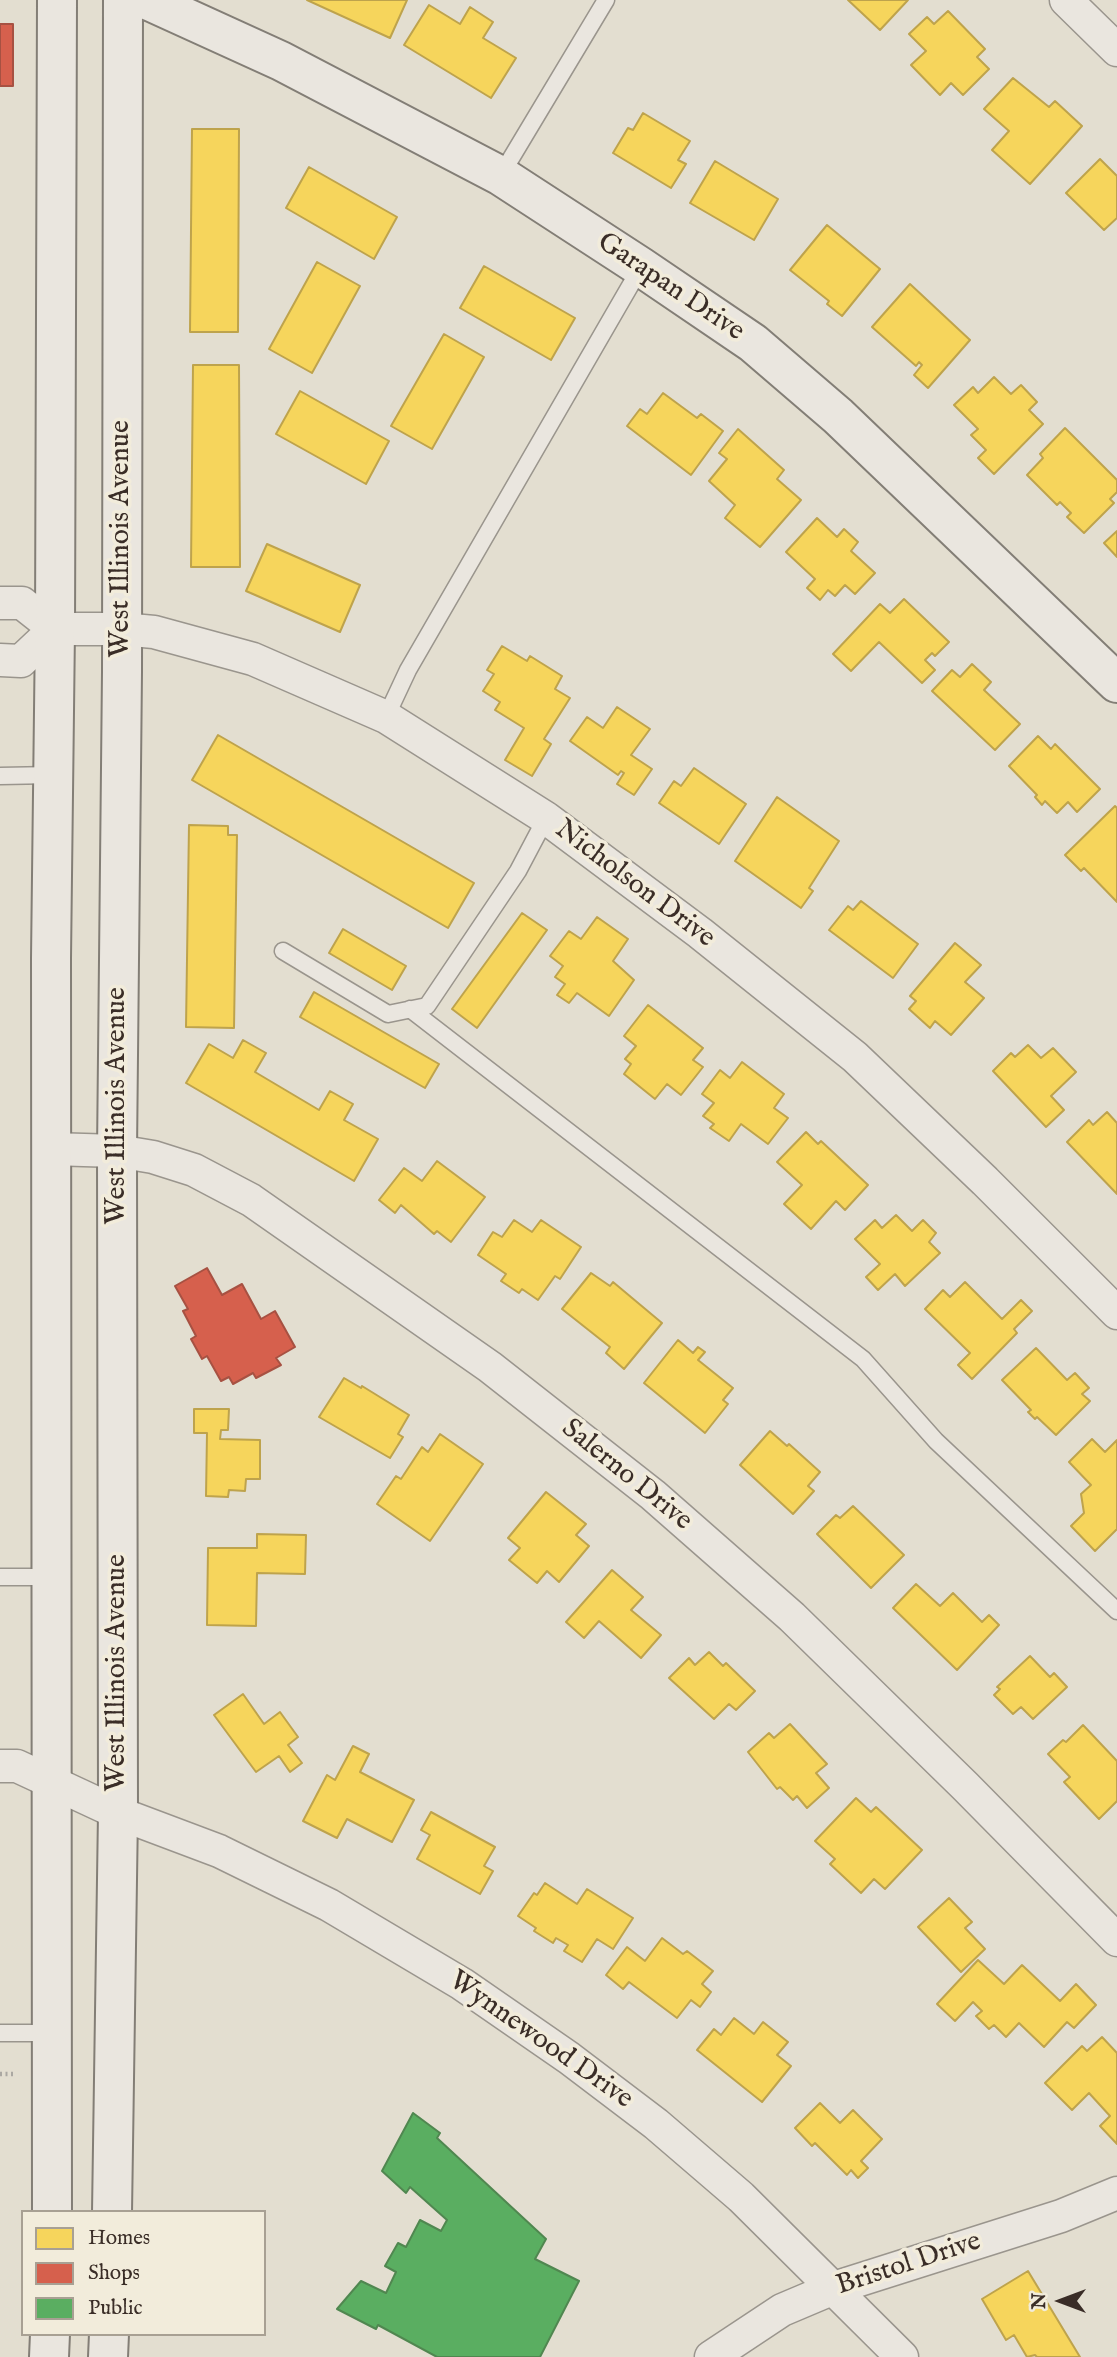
<!DOCTYPE html>
<style>
body{margin:0}
#map{position:relative;width:1117px;height:2357px;overflow:hidden;background:#e3ded0;font-family:"IM FELL English",serif}
canvas{display:block}
.legend{position:absolute;left:21px;top:2210px;width:245px;height:126px;box-sizing:border-box;background:#f2ecdb;border:2px solid #a8a093;margin:0;padding:9px 12px;list-style:none;font-size:21px;color:#3a2d27}
.legend li{display:flex;align-items:center;gap:14px;height:35px}
.legend b{width:35px;border:2px solid #a8a093}
.north{position:absolute;left:1026px;top:2266px;width:70px;height:70px;-webkit-text-stroke:5px #f2ecdb;paint-order:stroke;rotate:270deg;font-size:19px;font-weight:700;line-height:28px;text-align:center;color:#3a2d27}
.north::after{content:'';display:block;margin:auto;width:24px;height:32px;background:#3a2d27;clip-path:polygon(50% 0,100% 100%,50% 72%,0 100%)}
</style>
<div id="map">
<canvas width="1117" height="2357"></canvas>
<ul class="legend">
<li><b style="height:19px;background:#f6d55c"></b>Homes</li>
<li><b style="height:19px;background:#d6604d"></b>Shops</li>
<li><b style="height:19px;background:#5aae61"></b>Public</li>
</ul>
<div class="north">N</div>
</div>
<script>
const ctx = document.querySelector('canvas').getContext('2d');
ctx.lineJoin = 'round';
function fill(path, color) { ctx.fillStyle = color; ctx.fill(path, 'evenodd'); }
function stroke(path, color, width, dash) { ctx.strokeStyle = color; ctx.lineWidth = width; ctx.lineCap = dash ? 'butt' : 'round'; ctx.setLineDash(dash || []); ctx.stroke(path); }
function label(font, color, halo, rows, align = 'center') {
  ctx.font = font + ' "IM FELL English",serif'; ctx.lineWidth = 7; ctx.setLineDash([]); ctx.textBaseline = 'middle'; ctx.strokeStyle = halo; ctx.fillStyle = color; for (const [text, x, y, turn = 0] of rows) {
    ctx.save(); ctx.translate(x, y); ctx.rotate((+turn || 0) * Math.PI / 180); ctx.textAlign = isNaN(turn) ? turn : align; if (halo) ctx.strokeText(text, 0, 0); ctx.fillText(text, 0, 0); ctx.restore();
  }
}
const homes = new Path2D(`
 M307,0H407L390,38Z
 M848,0H908L880,30Z
 M429,5L460,24L470,7L493,22L483,38L516,58L491,98L404,45Z
 M948,11L985,49L977,57L989,69L963,95L951,83L940,95L911,65L926,51L909,34L927,17L934,24Z
 M1013,78L1049,107L1055,101L1082,126L1030,184L992,150L1009,131L984,109Z
 M643,113L690,141L678,160L686,164L671,188L613,153L628,128L633,130Z
 M192,129H239L238,332H190Z
 M1100,159L1117,176V218L1104,230L1066,193Z
 M715,161L778,199L754,240L690,203Z
 M309,167L397,217L374,259L286,208Z
 M827,225L880,269L842,316L827,304L829,301L790,270Z
 M317,262L360,286L312,373L269,349Z
 M484,266L575,318L551,360L460,308Z
 M910,284L970,340L928,388L914,375L922,365L919,362L916,366L872,327Z
 M444,334L484,357L432,449L391,426Z
 M193,365H239L240,567H191Z
 M994,377L1011,394L1021,385L1037,402L1029,410L1043,424L994,474L978,458L986,450L971,435L978,429L954,405L973,387L978,393Z
 M300,391L389,441L366,484L276,434Z
 M663,393L697,418L701,414L723,431L691,475L627,426L640,409L647,414Z
 M1065,428L1117,480V492L1110,499L1114,503L1084,533L1067,517L1071,513L1060,502L1057,505L1027,475L1043,458L1040,454Z
 M738,429L784,470L777,479L801,500L760,547L725,518L735,505L709,481L727,459L719,453Z
 M817,518L837,537L844,529L858,542L851,551L875,573L855,594L845,585L835,596L828,590L820,600L807,588L815,579L786,552Z
 M1117,531V557L1104,543Z
 M267,544L360,585L340,632L246,591Z
 M904,599L949,642L935,656L932,653L925,660L935,670L922,683L879,642L851,671L833,654L880,604L890,613Z
 M502,646L527,661L530,656L562,676L555,689L570,698L544,739L551,744L532,776L505,760L524,728L495,710L500,702L483,691L494,674L487,670Z
 M972,664L991,682L984,690L1020,724L995,750L932,691L952,670L960,677Z
 M617,707L650,729L631,755L652,769L634,795L617,784L624,773L621,771L618,775L570,741L587,717L603,728Z
 M218,735L474,883L448,928L192,780Z
 M1038,736L1051,749L1055,744L1100,789L1077,812L1068,802L1057,813L1045,801L1042,805L1035,797L1037,795L1009,766Z
 M694,768L746,804L719,844L659,803L674,781L681,786Z
 M777,797L839,841L809,888L813,891L801,908L735,861Z
 M1115,806L1117,808V902L1084,868L1081,871L1065,855Z
 M189,825L228,826V835H237L234,1028L186,1027Z
 M861,901L918,944L893,978L829,930L848,906L853,910Z
 M522,913L547,930L477,1028L452,1009Z
 M597,917L628,939L613,961L634,980L609,1016L577,993L569,1003L557,995L565,984L555,977L563,966L550,956L569,931L581,939Z
 M343,929L406,966L392,990L329,953Z
 M955,943L981,965L965,982L984,998L951,1035L935,1021L930,1028L909,1009L916,1001L910,996Z
 M314,992L439,1064L425,1088L300,1017Z
 M648,1005L703,1048L693,1060L703,1067L681,1095L667,1084L655,1099L624,1074L631,1064L625,1059L636,1046L624,1036Z
 M243,1040L266,1053L255,1072L319,1110L330,1091L353,1104L344,1120L378,1139L354,1181L186,1083L209,1044L233,1058Z
 M1028,1045L1041,1058L1053,1048L1076,1072L1051,1096L1064,1110L1046,1127L993,1071L1011,1053L1015,1057Z
 M742,1062L784,1094L774,1108L788,1118L768,1144L741,1124L729,1141L710,1128L714,1124L703,1116L714,1103L702,1094L720,1070L730,1078Z
 M1107,1112L1117,1123V1194L1067,1142L1089,1120L1093,1125Z
 M806,1132L818,1144L821,1141L868,1185L845,1210L836,1201L811,1229L784,1204L802,1185L777,1162Z
 M437,1161L485,1197L451,1242L437,1231L434,1234L401,1205L395,1213L379,1200L404,1168L422,1181Z
 M896,1215L912,1231L923,1220L936,1233L929,1242L940,1253L905,1286L895,1274L878,1290L866,1277L880,1264L855,1239L875,1220L882,1228Z
 M514,1220L532,1232L541,1220L581,1247L560,1279L555,1276L538,1300L522,1289L519,1293L501,1281L506,1274L478,1255L493,1232L502,1237Z
 M591,1273L610,1286L613,1282L662,1323L624,1369L606,1353L610,1347L562,1309Z
 M965,1282L1002,1319L1021,1300L1032,1311L1014,1329L1017,1333L972,1379L958,1365L970,1353L925,1309L943,1290L950,1297Z
 M678,1340L693,1353L698,1347L705,1352L698,1360L733,1388L723,1400L728,1404L705,1433L644,1383Z
 M1036,1348L1067,1380L1075,1373L1089,1388L1082,1394L1090,1401L1056,1435L1037,1417L1035,1419L1028,1412L1031,1410L1002,1380Z
 M344,1378L361,1388L362,1386L409,1415L398,1434L403,1437L390,1458L319,1417Z
 M194,1409H229L228,1430H221L220,1439L260,1440V1479H246L245,1491L229,1490L228,1497L206,1496L207,1433H194Z
 M770,1431L787,1446L789,1444L820,1472L808,1486L814,1491L793,1514L740,1465Z
 M440,1434L483,1464L430,1541L377,1504L396,1476L401,1479L422,1447L428,1452Z
 M1092,1439L1105,1452L1117,1440V1529L1095,1551L1071,1526L1084,1513L1081,1494L1091,1485L1069,1462Z
 M546,1492L586,1524L576,1535L589,1546L559,1582L547,1571L537,1583L509,1560L520,1548L508,1538Z
 M853,1506L904,1555L871,1588L817,1534L836,1515L840,1518Z
 M257,1534L306,1535L305,1574L257,1573L256,1626L207,1625L208,1548H257Z
 M612,1570L643,1597L631,1610L661,1635L641,1658L599,1621L584,1638L566,1622Z
 M916,1584L940,1606L953,1593L982,1622L989,1615L999,1625L957,1670L893,1608Z
 M709,1652L723,1666L726,1663L755,1691L736,1710L729,1704L714,1719L669,1678L689,1658L695,1665Z
 M1030,1656L1050,1677L1054,1673L1067,1687L1033,1719L1021,1707L1013,1714L994,1695L1000,1689L997,1687Z
 M243,1694L264,1724L280,1712L298,1737L288,1745L302,1763L290,1772L279,1756L256,1772L214,1715Z
 M790,1724L827,1764L816,1773L829,1788L807,1808L797,1796L793,1800L780,1787L777,1789L748,1752L769,1733L774,1738Z
 M1083,1725L1117,1761V1801L1099,1819L1064,1782L1070,1777L1048,1754L1063,1740L1066,1742Z
 M353,1746L369,1754L360,1772L414,1800L392,1842L347,1819L337,1838L303,1821L327,1775L335,1780Z
 M856,1798L871,1812L876,1807L922,1850L885,1889L874,1879L861,1893L830,1864L835,1859L815,1841Z
 M431,1812L495,1847L484,1866L493,1871L480,1894L417,1859L430,1835L421,1830Z
 M545,1883L577,1904L587,1889L633,1918L613,1949L597,1939L582,1962L564,1951L568,1945L556,1938L553,1943L534,1931L536,1928L518,1916L534,1893L537,1895Z
 M949,1898L972,1922L965,1928L985,1949L961,1972L918,1927Z
 M662,1938L683,1954L687,1951L713,1971L702,1984L711,1992L700,2007L691,2000L677,2018L629,1982L623,1989L606,1975L627,1947L645,1961Z
 M978,1960L1004,1984L1022,1965L1060,2001L1076,1984L1096,2005L1074,2028L1067,2022L1044,2047L1019,2023L1006,2037L994,2025L989,2029L976,2016L982,2011L973,2002L955,2021L937,2004Z
 M734,2018L754,2034L763,2022L788,2042L777,2055L791,2066L762,2102L697,2050L714,2029L721,2035Z
 M1102,2037L1117,2053V2144L1100,2126L1110,2116L1089,2093L1072,2110L1045,2083L1082,2046L1087,2051Z
 M820,2103L840,2123L853,2110L882,2139L861,2161L868,2168L858,2178L851,2170L847,2175L815,2143L812,2146L795,2128Z
 M1028,2271L1080,2357H1037L1035,2355L1027,2357L1014,2335L1006,2340L982,2299Z`);
const shops = new Path2D(`
 M0,24H13V86H0Z
 M207,1268L222,1295L242,1284L261,1319L275,1311L295,1347L276,1358L281,1365L256,1378L253,1373L233,1384L229,1377L221,1381L207,1356L202,1359L191,1339L196,1336L183,1311L188,1309L175,1286Z`);
const public = new Path2D(`
 M413,2113L440,2133L437,2138L546,2239L535,2259L579,2281L540,2357H437L378,2325L376,2329L337,2309L361,2281L386,2293L396,2272L385,2266L398,2243L406,2247L420,2220L441,2231L447,2220L410,2187L406,2193L382,2171Z`);
const path = new Path2D(`
 M0,2074H16`);
const lane = new Path2D(`
 M501,175L606,0
 M386,717L408,670L641,267
 M0,776L53,775
 M283,951L388,1014L427,1006L518,871L546,818
 M410,1009L863,1359L936,1441L1117,1611
 M0,1577H52
 M0,2033H53`);
const street = new Path2D(`
 M1066,0L1117,50
 M0,603H22L55,629
 M55,629H121L154,632L253,659L386,717L546,818L700,933L855,1057L985,1181L1117,1313
 M0,660L21,661L55,629
 M51,1149L117,1151L153,1157L194,1170L251,1200L490,1367L653,1495L792,1617L965,1786L1117,1940
 M0,1766H17L118,1813L219,1851L329,1905L462,1984L569,2058L656,2124L741,2197L902,2357
 M711,2357L782,2310L834,2288L1061,2216L1117,2193`);
const secondary = new Path2D(`
 M147,0L281,61L501,176L641,267L753,343L838,416L1117,683
 M52,2212L51,958L55,629L57,0
 M112,2212L118,1813L117,1151L122,672L123,0
 M49,2357L50,2334
 M108,2357L109,2334`);
const streetNames = [
 ["Garapan Drive",670,288,34],
 ["West Illinois Avenue",122,539,-90],
 ["Nicholson Drive",634,885,37],
 ["West Illinois Avenue",118,1106,-90],
 ["Salerno Drive",626,1476,39],
 ["West Illinois Avenue",118,1673,-90],
 ["Wynnewood Drive",540,2041,35],
 ["Bristol Drive",909,2265,-18]
];
fill(homes, '#f6d55c');
stroke(homes, '#bea34c', 2);
fill(shops, '#d6604d');
stroke(shops, '#a75142', 2);
fill(public, '#5aae61');
stroke(public, '#508750', 2);
stroke(lane, '#9a958d', 19);
stroke(street, '#9a958d', 35);
stroke(secondary, '#837e76', 42);
stroke(path, '#aba8a2', 4.5, [2, 3.5]);
stroke(lane, '#eae6df', 16);
stroke(street, '#eae6df', 32);
stroke(secondary, '#eae6df', 38);
label('28px', '#3a2d27', '#f2ecdb', streetNames);
</script>
